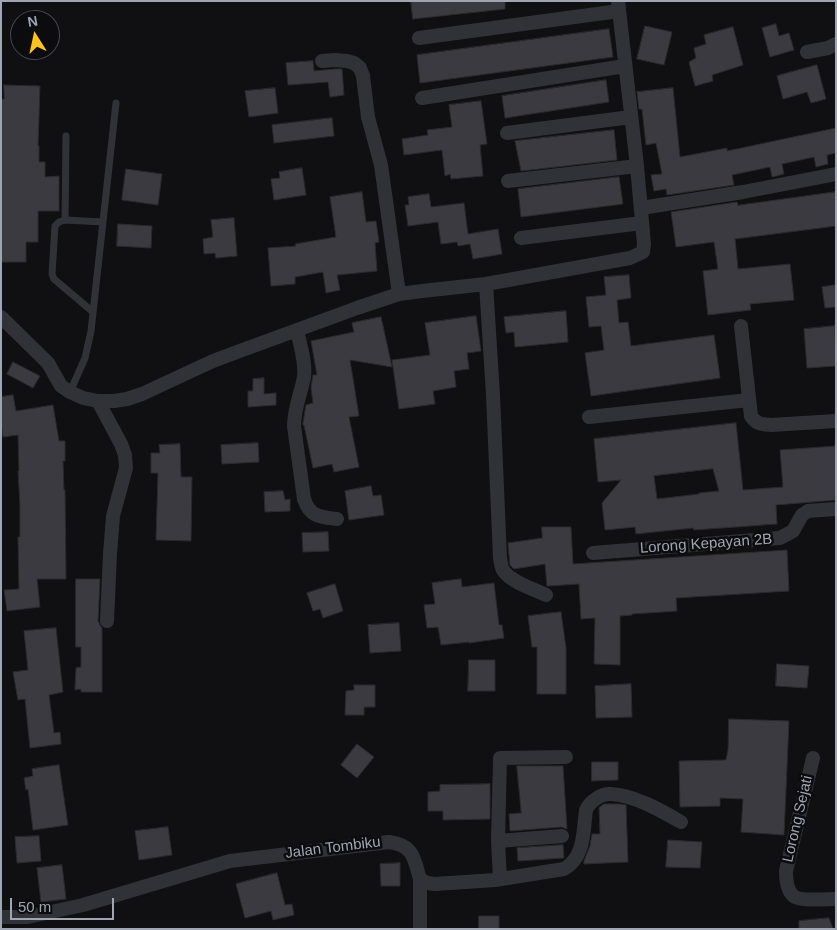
<!DOCTYPE html>
<style>
body{margin:0}
#map{position:relative;width:837px;height:930px;overflow:hidden;background:#101012;font-family:Arial,sans-serif}
canvas{display:block}
.frame{position:absolute;inset:0;border:2px solid #a0a5b4;pointer-events:none}
.north{position:absolute;left:10px;top:10px;width:50px;height:50px;box-sizing:border-box;background:#0c0b0d;border:1px solid #474950;border-radius:50%;rotate:350deg;font-size:14px;font-weight:700;line-height:20px;text-align:center;color:#a0a5b4}
.north::after{content:'';display:block;margin:auto;width:18px;height:22px;background:#ffc11b;clip-path:polygon(50% 0,100% 100%,50% 72%,0 100%)}
.scale{position:absolute;left:10px;top:898px;width:104px;height:22px;box-sizing:border-box;border:2px solid #a0a5b4;border-top:0;padding-left:6px;font-size:15px;line-height:18px;white-space:nowrap;color:#a0a5b4;-webkit-text-stroke:4px #0c0b0d;paint-order:stroke}
</style>
<div id="map">
<canvas width="837" height="930"></canvas>
<div class="frame"></div>
<div class="north">N</div>
<div class="scale">50 m</div>
</div>
<script>
const ctx = document.querySelector('canvas').getContext('2d');
ctx.lineJoin = 'round';
function fill(path, color) { ctx.fillStyle = color; ctx.fill(path, 'evenodd'); }
function stroke(path, color, width, dash) { ctx.strokeStyle = color; ctx.lineWidth = width; ctx.lineCap = dash ? 'butt' : 'round'; ctx.setLineDash(dash || []); ctx.stroke(path); }
function label(font, color, halo, rows, align = 'center') {
  ctx.font = font + ' Arial,sans-serif'; ctx.lineWidth = 5; ctx.setLineDash([]); ctx.textBaseline = 'middle'; ctx.strokeStyle = halo; ctx.fillStyle = color; for (const [text, x, y, turn = 0] of rows) {
    ctx.save(); ctx.translate(x, y); ctx.rotate((+turn || 0) * Math.PI / 180); ctx.textAlign = isNaN(turn) ? turn : align; if (halo) ctx.strokeText(text, 0, 0); ctx.fillText(text, 0, 0); ctx.restore();
  }
}
const building = new Path2D(`
 M411,1H505V9L413,19Z
 M776,24L779,36L789,33L794,50L770,57L762,28Z
 M645,26L672,32L664,65L637,59Z
 M733,27L743,65L712,75L713,81L695,86L689,62L696,58L694,48L706,44L704,35Z
 M609,29L613,57L420,83L417,55Z
 M313,61L314,71L335,69H342L344,95L330,97L328,82L288,85L286,63Z
 M817,65L826,99L811,103L807,92L783,99L777,76Z
 M606,80L609,102L505,118L502,96Z
 M4,85L40,86L38,146H39V162H45V177L59,176V211H38V242H26V262H1V99H4Z
 M275,88L278,113L249,117L245,91Z
 M673,88L680,157L727,148V151L836,128V153L827,155L828,164L816,167L814,157L782,164L784,174L772,177L770,167L732,175L734,185L667,195L666,189L654,191L651,175L662,174L656,143L646,145L642,109H639L637,92Z
 M481,101L487,144L480,145L483,176L451,179L450,174L445,176L442,150L404,155L402,139L428,135L427,130L452,127L449,105Z
 M332,118L334,136L274,143L272,125Z
 M614,130L617,160L521,171L515,141Z
 M302,168L306,195L274,200L271,179L280,178L279,172Z
 M126,169L162,174L158,205L122,200Z
 M619,177L623,204L521,217L518,189Z
 M362,192L366,222L376,221L379,242L375,243L377,271L337,275L340,290L326,293L323,272L295,277V284L271,286L268,248L296,246L295,244L336,237L330,197Z
 M836,192V226L735,239L738,269L790,264L794,300L750,304L751,310L708,315L703,271L718,269L714,242L676,247L671,212L737,202L738,205Z
 M429,194L431,207L464,203L468,234L498,229L502,254L473,259L470,244L458,246L457,242L441,244L438,222L408,226L405,205H409L408,197Z
 M234,218L237,256L216,258L215,253L204,254L203,239L213,237L211,220Z
 M118,224L152,226L151,248L117,246Z
 M629,275L631,298L617,300L619,323L628,322L631,346L714,335L720,378L591,396L585,353L604,350L601,326L589,327L586,297L606,295L604,277Z
 M836,285V307L825,308L822,287Z
 M566,311L568,342L515,347L514,332L506,333L504,317Z
 M476,316L481,351L467,353L469,369L454,371L456,387L433,391L435,404L399,409L392,360L430,355L425,323Z
 M381,317L392,367L350,360L359,416L349,417L359,467L334,472L332,464L313,468L304,425H303V423L306,405L313,403L311,388L313,375H317L311,341L354,332L352,323Z
 M835,326L836,366L807,368L804,329Z
 M13,362L40,376L33,388L7,374Z
 M264,378V394L276,393V405L248,407V391H253V379Z
 M13,395L16,411L53,405L59,441H65V461H63L64,490H65L66,579H37L40,607L7,611L4,590L19,589L18,537H20V505L18,471H19L18,435L3,437L1,424V397Z
 M736,423L743,490L783,487L780,450L836,446V500L776,505L777,524L694,530L693,528L636,534L635,527L605,530L602,503L621,480L598,482L594,439ZM713,469L719,491L699,493V494L657,499L654,476Z
 M258,443L259,462L222,464L221,445Z
 M180,444L181,477H192L191,541L156,540L158,473H151V453H160L159,445Z
 M371,486L373,496L381,495L384,515L349,520L345,491Z
 M283,491L285,500L290,499V511L265,512L264,492Z
 M542,527H571L573,564L787,550L789,591L676,598L677,611L632,614V615L620,616V665L594,664L595,618L581,619L579,584L548,586H547L545,564L514,569L510,565L508,543L542,538Z
 M328,532L329,551L303,552L302,533Z
 M76,579H100L98,621L100,625L102,628V692H81V689L75,690L76,668L81,667V647H76Z
 M461,579L462,587L494,583L499,625H502L504,638L469,643V642L441,645L438,627L427,628L424,605L435,604L432,583Z
 M335,584L343,611L323,618L320,609L313,611L307,593Z
 M561,612L566,648V694H537V647H532L528,616Z
 M399,623L401,651L370,653L368,625Z
 M56,628L63,692L49,695L54,733L60,732L61,744L30,748L25,699L18,700L13,672L28,670L24,631Z
 M469,660H495V691H468Z
 M777,664L809,666L807,688L776,686Z
 M631,684L632,717L596,718L595,686Z
 M354,685H375V707H364V715H345L346,691L354,690Z
 M729,719L789,721L784,835L741,832L743,799L720,798V806L680,807L679,761L726,760L728,750Z
 M357,744L374,757L357,778L341,765Z
 M592,762H618V780L592,781Z
 M59,765L68,825L33,830L28,789L26,790L24,778L33,776L32,769Z
 M517,766H563L567,829L561,827L510,831L509,814L521,813Z
 M490,784V819L443,820V811H428V792L440,791V785Z
 M604,804H619L626,805L628,862L584,864V861L590,846L592,834H600L599,808Z
 M168,827L172,855L139,860L135,831Z
 M39,836L41,861L17,863L15,837Z
 M668,840L702,842L700,868L666,867Z
 M563,845L564,858L518,861L517,848Z
 M400,863V886H381L380,864Z
 M62,865L66,899L41,902L37,868Z
 M277,873L285,905L292,904L294,915L273,920L271,911L245,918L236,884Z
 M479,916H499V929H479Z
 M829,918L833,929H799V921Z`);
const service = new Path2D(`
 M65,220L66,136
 M93,312L54,279L52,274L55,226L59,222L65,220L103,222
 M70,392L85,358L91,331L116,103`);
const minor = new Path2D(`
 M419,38L619,11
 M807,52L828,48L836,44
 M322,61L335,60L347,61L354,63L360,68L363,76L368,117L381,165L399,294
 M422,98L625,66
 M507,133L631,117
 M508,181L637,166
 M641,208L743,192L836,174
 M521,238L642,223
 M486,284L493,395L500,558C501,562 501,567 503,570C510,582 534,589 546,595
 M1,317L48,363L61,386L70,392L83,398L98,401H114L127,399L142,394L213,361L237,352L357,308L399,294L422,291L486,284L630,258L643,252L644,244L637,166L618,1
 M741,326L751,416C756,424 761,424 771,425L836,421
 M297,330C300,345 306,362 304,377C301,394 294,408 294,426L304,499C310,517 320,517 337,519
 M98,401L121,444L125,455L126,468L113,516L110,554L107,621
 M589,417L749,400
 M593,553L780,538L793,531L802,515L808,511L836,509
 M813,758L786,871C786,880 787,892 795,897C802,901 827,899 836,899
 M498,841L562,836
 M500,879L498,841L500,758L566,757
 M1,917H28L83,905L230,861L389,842C414,845 414,859 420,879L427,883L435,884L495,880L564,869C585,857 583,832 586,810C590,801 602,793 611,794C634,795 662,811 681,822
 M420,929V879`);
const streetNames = [
 ["Lorong Kepayan 2B",706,544,-4],
 ["Lorong Sejati",798,819,-77],
 ["Jalan Tombiku",333,848,-7]
];
fill(building, '#3a3a40');
stroke(building, '#2a2a2e', 1);
stroke(service, '#313237', 7);
stroke(minor, '#313237', 14);
label('15px', '#a0a5b4', '#0c0b0d', streetNames);
</script>
